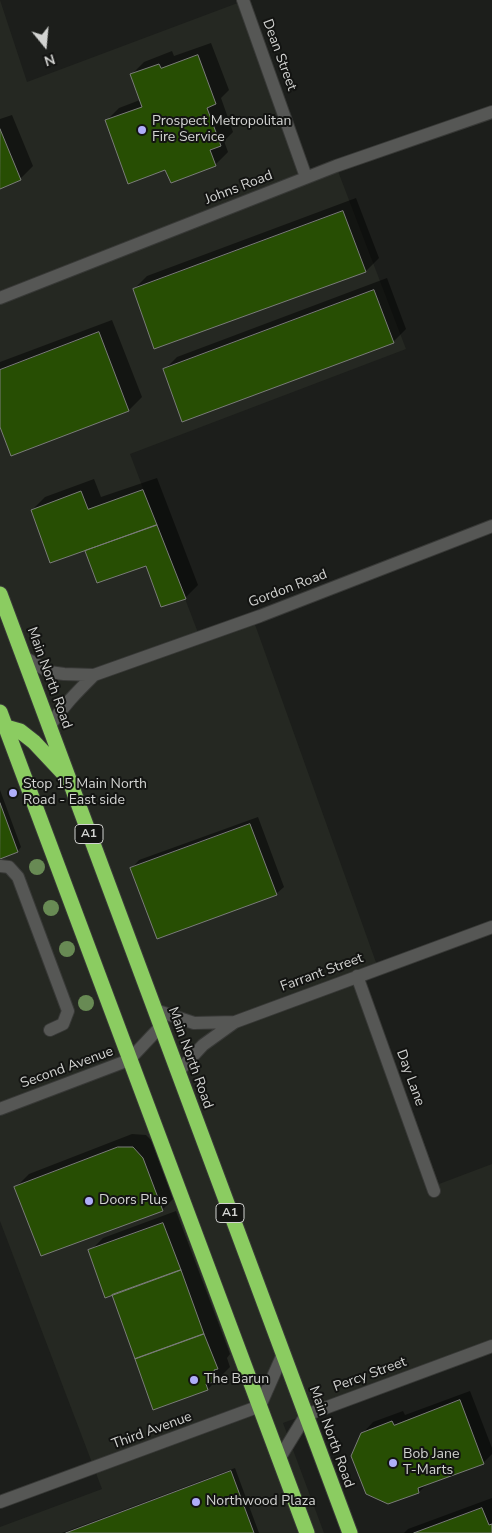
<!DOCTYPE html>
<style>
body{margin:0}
#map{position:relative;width:492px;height:1533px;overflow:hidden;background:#1c1e1b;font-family:"Nunito Sans",sans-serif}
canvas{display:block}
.north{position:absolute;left:20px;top:20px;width:50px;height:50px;-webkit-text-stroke:4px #131412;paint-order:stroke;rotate:163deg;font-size:14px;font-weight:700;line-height:20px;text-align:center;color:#d2d3d1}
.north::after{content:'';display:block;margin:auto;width:18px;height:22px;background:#d2d3d1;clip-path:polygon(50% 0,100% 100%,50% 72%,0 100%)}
</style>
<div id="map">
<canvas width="492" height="1533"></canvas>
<div class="north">N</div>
</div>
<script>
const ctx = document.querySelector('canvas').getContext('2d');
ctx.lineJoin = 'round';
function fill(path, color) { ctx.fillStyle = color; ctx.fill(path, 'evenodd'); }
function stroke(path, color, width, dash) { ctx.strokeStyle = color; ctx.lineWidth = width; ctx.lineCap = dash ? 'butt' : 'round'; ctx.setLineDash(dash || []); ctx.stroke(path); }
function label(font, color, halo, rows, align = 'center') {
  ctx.font = font + ' "Nunito Sans",sans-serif'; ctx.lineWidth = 4; ctx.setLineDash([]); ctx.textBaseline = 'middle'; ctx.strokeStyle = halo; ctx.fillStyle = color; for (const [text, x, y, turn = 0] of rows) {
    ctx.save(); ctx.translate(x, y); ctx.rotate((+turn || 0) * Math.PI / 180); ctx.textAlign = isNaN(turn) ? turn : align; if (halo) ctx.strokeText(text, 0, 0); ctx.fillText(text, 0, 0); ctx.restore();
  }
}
const built = new Path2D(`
 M0,0L27,82L243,1L306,177L336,166L406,349L130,454L200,638L253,619L378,968L363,974L439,1184L492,1164V1346L283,1423L324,1533H0V1527L102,1489L0,1221Z`);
const shadow = new Path2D(`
 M211,43L229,90L221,98L233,132L224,141L228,152L215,165L166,168L106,121L119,108L140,100L131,75L144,62L172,51L174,56Z
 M12,115L33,166L20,179L0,187V119Z
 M356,198L379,258L366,271L134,289L147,276Z
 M387,278L406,329L393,342L164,370L177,357Z
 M112,320L142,397L129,410L0,423V362Z
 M157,478L198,585L185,598L146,565L97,582L85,550L32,510L45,497L94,479L101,497Z
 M0,790L21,847L18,851L0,859Z
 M258,817L284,887L276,894L132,868L139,860Z
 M132,1134L146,1135L156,1145L175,1197L162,1210L16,1187L29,1174Z
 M176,1211L230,1354L227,1358L230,1367L208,1389L154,1408L113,1293L90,1251L103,1238Z
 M470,1391L492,1448V1454L483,1463L427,1484L419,1492L362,1434L373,1422L403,1411L405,1415Z
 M235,1468L259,1533H62Z
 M492,1498V1533H404L408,1529Z`);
const building = new Path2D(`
 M198,55L216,104L207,108L221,146L210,150L216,166L171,183L165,170L128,184L105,120L142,107L130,74L159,64L161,68Z
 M0,129L21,180L0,189Z
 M343,211L366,272L154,349L133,289Z
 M374,290L394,343L182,422L163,369Z
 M99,332L129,411L11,456L0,427V370Z
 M143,490L157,525L50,563L31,510L81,491L88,509Z
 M157,525L186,599L161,607L146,566L97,583L85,551Z
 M0,803L18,852L0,859Z
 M250,824L277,895L157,939L130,868Z
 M118,1147H133L143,1158L163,1211L41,1256L14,1187Z
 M163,1223L181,1270L105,1298L88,1250Z
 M181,1270L204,1334L135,1359L112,1295Z
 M204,1334L218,1369L214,1370L218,1381L206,1384L208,1390L153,1410L135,1359Z
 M460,1400L484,1464L418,1488L419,1493L388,1504L366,1494L351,1456L361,1433L392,1421L394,1425Z
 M231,1471L254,1533H66Z
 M482,1508L489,1525L492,1524V1533H414Z`);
const lane = new Path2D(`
 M0,866L9,867L18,877L68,1011L63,1024L50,1030`);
const street = new Path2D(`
 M243,0L306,177
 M0,298L336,166L492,112
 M24,657L49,672L64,674L94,675L260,616L492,526
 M49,727C62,707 77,692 94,675
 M357,976L434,1191
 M155,1010L194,1023L235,1022
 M178,1072L203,1045L235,1022L492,927
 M0,1109L129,1060L161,1026
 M279,1459L306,1415L492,1346
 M0,1502L260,1406L283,1354`);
const highway = new Path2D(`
 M0,594L350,1533
 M0,712L307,1533
 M6,727L20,731L34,742L64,774`);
const trees = [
 [37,867],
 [51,908],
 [67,949],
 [86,1003]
];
const markers = [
 [142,130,5,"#afaefa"],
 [13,793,5,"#afaefa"],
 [89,1201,5,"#afaefa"],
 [194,1380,5,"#afaefa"],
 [393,1463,5,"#afaefa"],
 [196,1502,5,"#afaefa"]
];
const shields = [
 [89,834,28],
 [230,1213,28]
];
const shieldNames = [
 ["A1",89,834],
 ["A1",230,1213]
];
const streetNames = [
 ["Dean Street",279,55,70],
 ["Johns Road",239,188,-21],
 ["Gordon Road",288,589,-21],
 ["Main North Road",49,678,70],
 ["Farrant Street",322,973,-20],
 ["Main North Road",190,1058,70],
 ["Second Avenue",67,1068,-20],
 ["Day Lane",410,1078,70],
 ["Percy Street",370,1375,-20],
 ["Third Avenue",152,1431,-20],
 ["Main North Road",331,1437,70]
];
const poiNames = [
 ["Prospect Metropolitan",152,122],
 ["Fire Service",152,138],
 ["Stop 15 Main North",23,785],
 ["Road - East side",23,801],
 ["Doors Plus",99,1201],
 ["The Barun",204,1380],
 ["Bob Jane",403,1455],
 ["T-Marts",403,1471],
 ["Northwood Plaza",206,1502]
];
fill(built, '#252822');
fill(shadow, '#0007');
fill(building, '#274e03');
stroke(building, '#7a7c79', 1);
stroke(lane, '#383937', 14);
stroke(street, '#383937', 14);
stroke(highway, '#383937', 17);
stroke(lane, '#565755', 12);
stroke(street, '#565755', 12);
stroke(highway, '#8bcc61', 15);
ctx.fillStyle = '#688a54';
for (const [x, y] of trees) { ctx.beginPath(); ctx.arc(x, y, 8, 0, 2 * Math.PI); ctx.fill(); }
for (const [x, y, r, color] of markers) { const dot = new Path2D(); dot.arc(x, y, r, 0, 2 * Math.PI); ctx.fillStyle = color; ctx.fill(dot); stroke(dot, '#131412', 2); }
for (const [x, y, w] of shields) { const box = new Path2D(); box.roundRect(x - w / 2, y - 9.5, w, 19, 4); ctx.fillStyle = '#131412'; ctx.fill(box); stroke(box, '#d2d3d1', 1); }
label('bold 12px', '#d2d3d1', null, shieldNames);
label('14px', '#d2d3d1', '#131412', streetNames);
label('14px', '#d2d3d1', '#131412', poiNames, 'left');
</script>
